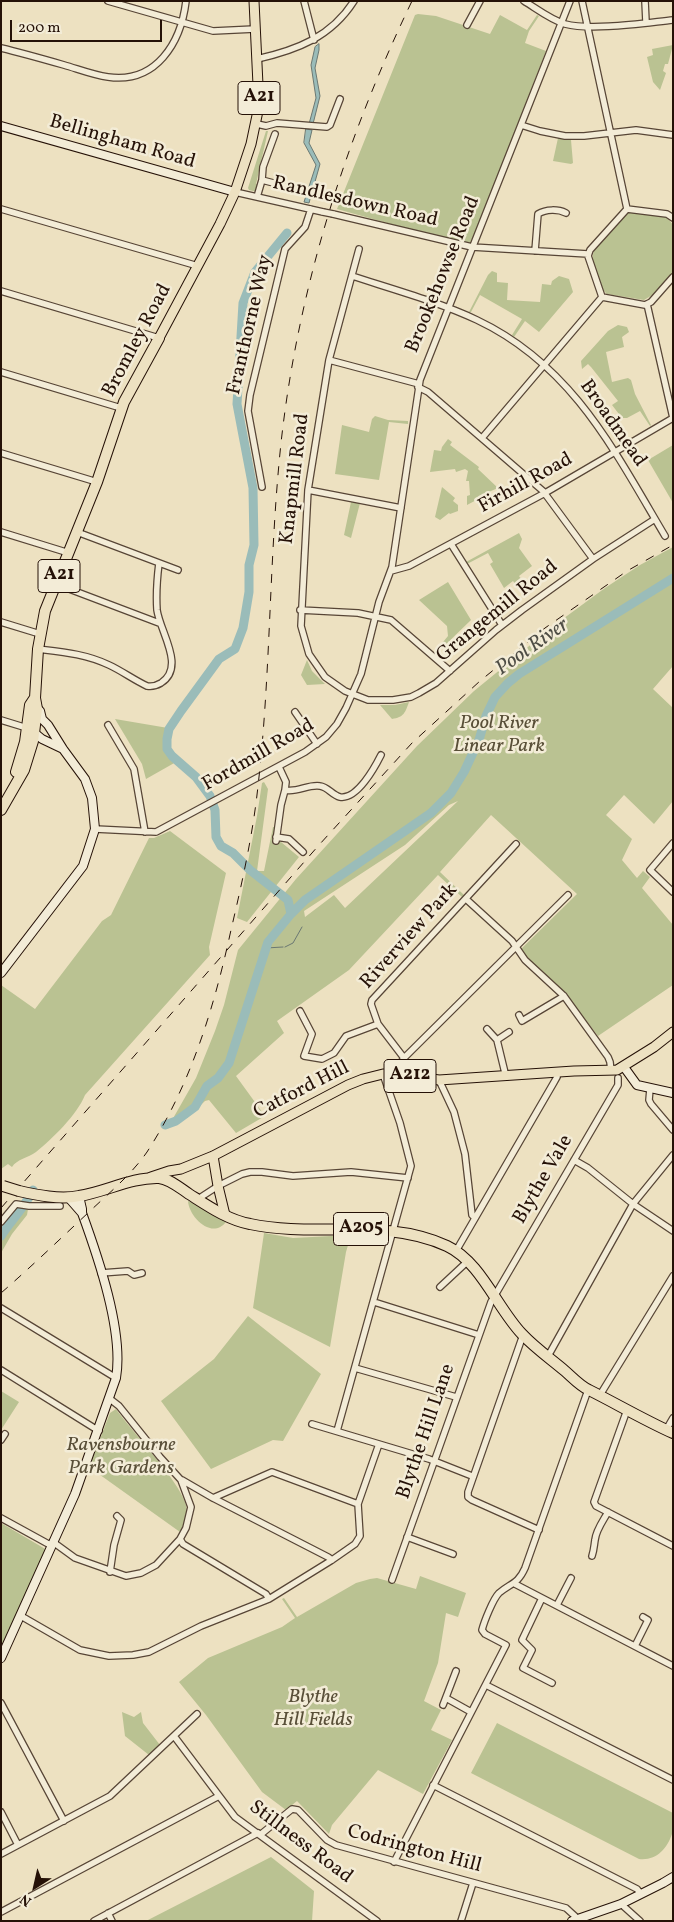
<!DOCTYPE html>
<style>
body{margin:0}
#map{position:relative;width:674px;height:1922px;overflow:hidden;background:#ede1c1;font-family:Vollkorn,serif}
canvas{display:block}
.frame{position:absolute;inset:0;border:2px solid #251107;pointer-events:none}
.north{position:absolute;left:10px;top:1862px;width:50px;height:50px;-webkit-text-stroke:4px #f3ecd7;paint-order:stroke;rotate:215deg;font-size:14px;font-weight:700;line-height:20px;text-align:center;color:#251107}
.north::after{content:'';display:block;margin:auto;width:18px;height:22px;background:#251107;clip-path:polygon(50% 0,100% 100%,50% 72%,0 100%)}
.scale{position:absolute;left:10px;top:20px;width:152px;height:22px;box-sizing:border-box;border:2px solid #251107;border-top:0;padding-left:6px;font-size:15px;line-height:18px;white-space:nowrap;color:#251107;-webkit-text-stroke:4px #f3ecd7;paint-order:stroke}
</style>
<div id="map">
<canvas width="674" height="1922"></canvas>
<div class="frame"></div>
<div class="north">N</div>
<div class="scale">200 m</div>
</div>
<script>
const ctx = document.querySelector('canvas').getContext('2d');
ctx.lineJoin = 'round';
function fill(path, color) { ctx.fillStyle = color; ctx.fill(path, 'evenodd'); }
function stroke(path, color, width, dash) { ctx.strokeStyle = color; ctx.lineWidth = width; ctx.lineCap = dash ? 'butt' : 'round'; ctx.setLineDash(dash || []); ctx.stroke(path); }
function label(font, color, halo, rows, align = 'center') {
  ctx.font = font + ' Vollkorn,serif'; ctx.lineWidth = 5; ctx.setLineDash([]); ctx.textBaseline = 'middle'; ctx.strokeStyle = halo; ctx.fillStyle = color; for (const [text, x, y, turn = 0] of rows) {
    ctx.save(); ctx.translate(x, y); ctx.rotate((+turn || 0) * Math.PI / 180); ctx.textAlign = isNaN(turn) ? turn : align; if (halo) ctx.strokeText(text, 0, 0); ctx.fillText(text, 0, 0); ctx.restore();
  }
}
const green = new Path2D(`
 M418,14L436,16L490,34L500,15L527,30L537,15L539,16L529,31L525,43L546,51L481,219L470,243L405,228L337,209L415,15Z
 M673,45L668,64H665L663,71L666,73L660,90L653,82L647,57L653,55L652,49Z
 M266,131H268L256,184H260L257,192L249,190L248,188Z
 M558,138L571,140L573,163L571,164L553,161Z
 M631,211L667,217L673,225V273L654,294L644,300L607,294L602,289L592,260L594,250L624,216Z
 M492,271L497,273V282L508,283L507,300L540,302L542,284L551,285L552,281L559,276L569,279L573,292L539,332L525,321L514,337L512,335L522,319L480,295L471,312H469L488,275Z
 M618,325L627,327L629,332L622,337L624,347L606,352L612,382L628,378L631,380L635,394L651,425L650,426L640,411L627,418H622L612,405L618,401L591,367L588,364L582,369L581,361L608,331Z
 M375,416L388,420L408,421V424L389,422L379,480L335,474L342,425L369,432L372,419Z
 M448,439L452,442L450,445L479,467L478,469L498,488L484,494V496L467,505V496L470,495L469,481H466L468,471L465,469L456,472L455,469L430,472L434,450L441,451L442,447Z
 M673,445V503L648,460Z
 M442,487L455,498L453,501L458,505V511L450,514L449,513L440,520L435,517Z
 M351,502L360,503L351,538L344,535Z
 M519,533L522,539L519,548L532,566L519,576L522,580L516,585L513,581L504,588L490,564L493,562L488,553L467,564L466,562Z
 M673,547V666L653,689L673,708V801L654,824L624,795L606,815L632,839L622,860L637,878L643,871L650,877L642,888L673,925V985L598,1036L567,996L528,960L520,950L577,894L491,815L440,872L464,895L462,897L438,875L349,970L277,1021L284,1033L236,1076L265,1116L236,1133L209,1100L205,1101L188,1117L167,1129L196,1078L215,1031L224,1005L238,950L296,879L417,746L474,691L556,624L605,588L640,565ZM458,801L345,908L334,895L305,917L304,911L405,845L449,805Z
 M448,582L471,620L436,654L434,653L448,636L447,626L419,600Z
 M307,660L312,671L325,684L307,685L301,675Z
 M409,702C405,713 404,717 392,719L380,705H395Z
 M115,719L168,728C163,741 165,752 176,762L146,779L142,764Z
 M264,782L268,789L257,871H264L273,827H275L276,841L281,842L299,857L247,922L237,918L257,816L262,783Z
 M170,831L226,873L209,947L210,955L85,1095C77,1115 52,1139 36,1152C28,1158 17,1159 12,1167L8,1164L1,1169V985L35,1009L102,921L111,915L149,838H154Z
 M188,1201L193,1203L226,1222C212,1240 189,1217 188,1201Z
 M24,1209H28L27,1215L12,1234L1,1253L2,1240Z
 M264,1233L293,1238L351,1235L346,1252L330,1347L253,1308Z
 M248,1316L321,1374L283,1441L273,1440L211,1469L161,1401L214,1359Z
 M1,1391L19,1402L1,1430Z
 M116,1409C131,1431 186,1487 187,1510C188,1518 183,1525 180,1532L89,1467L110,1413Z
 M1,1523L47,1550L2,1646H1Z
 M420,1576L466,1593L458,1617L446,1613L438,1663L424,1701L441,1710L431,1730L452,1740L423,1794L378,1770L332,1825L329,1834L297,1801L286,1810L262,1792L206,1715L179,1682L208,1658L282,1627L295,1618L282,1599L284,1598L297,1617L356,1583L370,1579L377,1578L416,1589Z
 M122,1712L134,1717L141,1712L143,1723L160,1745L149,1755L125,1736Z
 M497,1723L673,1813C673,1819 674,1828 672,1834C667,1849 656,1861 639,1859L471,1773Z
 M271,1857L314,1891L312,1921H146Z`);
const water = new Path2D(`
 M319,44V50L315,68L320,96L313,124H309L316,98L311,65L315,47Z
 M306,129L312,130L309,143L320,164L309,203L304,202L316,165L304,143Z`);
const stream = new Path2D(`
 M285,947L293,943L302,927
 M266,948L283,947`);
const river = new Path2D(`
 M291,914L305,900L431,813L451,793L464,772L479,740L486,716L495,697L508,683L519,674L673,578
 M165,1125L176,1121L195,1107L207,1086L218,1078L229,1063L268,942L291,914L288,900L250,870L233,853L221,846L216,837L215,810L210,796L196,777L172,756L167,749V739L169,729L181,711L219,659L235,649L243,628L249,592V565L254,545L253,488L237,404L243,303L255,272L287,233
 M1,1236C11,1220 25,1207 33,1190`);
const street = new Path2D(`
 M108,1L213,31L255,29
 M304,1L314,40
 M524,1C537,9 551,20 565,24C592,31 644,23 673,20
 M582,1L627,209
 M645,1L646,22
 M467,25L480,1
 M1,48C22,53 43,59 64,65C78,69 93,75 108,77C156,84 181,43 186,1
 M257,59C297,50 331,37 354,1
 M257,124L266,126L277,123L327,127L330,125L340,99
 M521,125L540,131L565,136H584L636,130L673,135
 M262,180L300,190
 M235,192L323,212
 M257,197L262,180L263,167L275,134
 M1,209L198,266
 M333,214L472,247L588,254
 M673,218L667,214L627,209L590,250L588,256L602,297L645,305L651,302L673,277
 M359,249L329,360L308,490L301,626L309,654L325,677L345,691L368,700H393L411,697L419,693L436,683L496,630L522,610L593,559L655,519
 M535,251L538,214C546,209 558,209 566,213
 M352,276C392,289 439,302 477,320C572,365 614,450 665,536
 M1,291L159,338
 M647,304L673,418
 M329,360L419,384
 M1,372L121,408
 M418,387L428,392L543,491L593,559
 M482,438L602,297
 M1,453L97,482
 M262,487L248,411L250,395L285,249L305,227L311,209
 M308,490L401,508
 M1,532L69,553
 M77,532L178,570
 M451,544L502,625
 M391,571L409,566L545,493L673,418
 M56,584L159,623
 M300,610L358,613L391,620L450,671
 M1,622L40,634
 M38,649C63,652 86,654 109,665C122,671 134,680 147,686C153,687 156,686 161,683C186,667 160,632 157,610C156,595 157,579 159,563
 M295,712L317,744
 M1,720L27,728
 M108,725L134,769L145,832
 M279,767L286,782L285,790
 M95,829L156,832L305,752L326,737L337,724L346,708L361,674L379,602L392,567L420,380L570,1
 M276,837L289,839L303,852
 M276,841L281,805L285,790C297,793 308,784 320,786C328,787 332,795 340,797C357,800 375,767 381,755
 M673,843L650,870L673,892
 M466,899L512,941L525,960L564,996L608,1057L610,1062L611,1071
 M300,1011L312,1034L304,1056L322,1059L334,1053L346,1036L378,1024
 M519,1015L522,1021L564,996
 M487,1029L497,1040
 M404,1058L378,1024L371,1004L372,1000L516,844
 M397,1074L399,1065L404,1058L568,895
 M506,1077L497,1040L509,1032
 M439,1080L454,1112L465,1154L472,1215L475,1218
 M650,1089L649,1100L651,1104L673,1130
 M574,1160L588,1168L633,1204L673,1231
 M198,1199L218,1186L242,1174L250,1172H262L293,1176L351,1172L408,1178
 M1,1222L16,1204L29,1206H60
 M456,1251L553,1084L557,1077V1072
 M101,1273L128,1271L134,1275L142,1273
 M440,1287L468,1261
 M374,1302L479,1335
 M1,1308L116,1378
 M523,1335L468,1492V1497L472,1500L539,1530
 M547,1358L633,1204L673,1155
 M355,1368L456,1397
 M1,1370L99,1431
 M600,1395L673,1276
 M627,1410L594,1502L596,1506L673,1546
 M312,1424L429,1459L472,1476
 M666,1430L673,1418
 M337,1431L411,1166L400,1123L383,1074
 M1,1440L5,1434
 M182,1480L213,1498L328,1557L332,1560
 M213,1498L272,1472L358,1504
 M1,1518L52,1546
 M407,1537L453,1554
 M180,1539L183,1544L266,1594L269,1599
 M53,1542L75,1558L126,1576L141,1573L156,1565L180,1539L186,1528L191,1507L181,1480L160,1457L119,1406L110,1399
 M592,1556C594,1550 594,1546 595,1540C596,1530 603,1521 608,1512
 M110,1572L114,1545L121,1520L117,1516
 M392,1580L491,1302L618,1085V1078
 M515,1584L673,1666
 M542,1598L522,1640L532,1650L523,1668L552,1683
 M557,1605L571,1578
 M21,1616L80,1650L109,1656L133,1655L149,1652L201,1626L269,1599L332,1560L355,1544L360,1536L358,1504L379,1444
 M635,1646L648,1620L643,1617
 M486,1685L673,1780
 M446,1698L471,1712
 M1,1703L64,1821
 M443,1705L456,1671
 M174,1736L235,1817L377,1921
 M433,1785L637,1889L641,1894
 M1,1812L18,1845
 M260,1835L292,1809L298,1810L327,1840L336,1845L566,1908L577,1918
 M1,1854L110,1796L197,1714
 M394,1862L506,1645L485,1634L482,1630C484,1622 493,1599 499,1593C511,1583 518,1584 525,1568L588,1390
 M621,1904L640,1921
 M1,1912L219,1796
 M108,1913L112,1921
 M94,1921L258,1833
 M461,1921L473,1883`);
const secondary = new Path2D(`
 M1,126L235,192
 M31,730L42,739L63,749
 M1,973L83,866L95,829L92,798L85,779L63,749L48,725L42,719L40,711L38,709
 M624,1067L637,1085L673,1093
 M68,1197L82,1213
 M1,1658L75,1494L116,1378C124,1332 98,1257 82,1213V1209L79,1196
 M572,1921L621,1904L663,1883L673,1877`);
const primary = new Path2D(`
 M159,338L220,224L235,192L251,144L259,106L254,1
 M213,1156L218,1186L225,1215
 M151,1177L169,1171L181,1169L213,1156L348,1085L363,1079L383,1074H397L439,1080L574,1071L617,1070L654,1047L673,1032`);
const highway = new Path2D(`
 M16,772L25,742L30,705L34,699
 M1,810L24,770L33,741L37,709L35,698L38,649L45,611L97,482L124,402L159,338
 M19,1191C37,1195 60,1200 79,1196C105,1192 132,1177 159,1178C170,1179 180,1188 189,1194C208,1206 228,1220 250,1224C315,1238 385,1217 447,1246C481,1262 497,1308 522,1334C535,1348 551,1359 565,1371C572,1377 580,1386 589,1390C617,1404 644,1420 673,1433`);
const rail = new Path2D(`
 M1,1208L319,845L412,743L480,681L545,628L627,571L673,545
 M1,1293C31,1267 60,1239 89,1212C109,1193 131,1175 147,1152C191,1084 214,1008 231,930C242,883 253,834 258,786C271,672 269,557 281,443C298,289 345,140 412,1`);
const streetBridge = new Path2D(`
 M323,212L333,214`);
const highwayBridge = new Path2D(`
 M3,1186L19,1191`);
const shields = [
 [259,98,42],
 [59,576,42],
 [410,1076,52],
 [361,1229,55]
];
const shieldNames = [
 ["A21",259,98],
 ["A21",59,576],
 ["A212",410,1076],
 ["A205",361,1229]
];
const streetNames = [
 ["Bellingham Road",122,143,16],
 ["Randlesdown Road",355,203,13],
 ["Brookehowse Road",444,275,-68],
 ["Franthorne Way",251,325,-77],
 ["Bromley Road",138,341,-62],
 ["Broadmead",612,424,55],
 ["Knapmill Road",296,479,-83],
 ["Firhill Road",526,484,-29],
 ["Grangemill Road",498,612,-39],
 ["Fordmill Road",259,756,-30],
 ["Riverview Park",410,937,-48],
 ["Catford Hill",302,1091,-27],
 ["Blythe Vale",544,1180,-60],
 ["Blythe Hill Lane",427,1432,-71],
 ["Stillness Road",300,1843,37],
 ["Codrington Hill",414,1850,15]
];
const parkNames = [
 ["Pool River",499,724],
 ["Linear Park",499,747],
 ["Ravensbourne",121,1446],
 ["Park Gardens",121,1469],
 ["Blythe",313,1698],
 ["Hill Fields",313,1721]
];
const waterNames = [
 ["Pool River",533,648,-35]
];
fill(green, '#bac292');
fill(water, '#9abcb9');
stroke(water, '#6b7872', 1);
stroke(stream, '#6b7872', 1);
stroke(river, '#9abcb9', 9);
stroke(street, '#574536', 8);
stroke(secondary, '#251107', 10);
stroke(primary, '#251107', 11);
stroke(highway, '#251107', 12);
stroke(street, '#f3ecd7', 5.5);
stroke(secondary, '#f3ecd7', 8);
stroke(primary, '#ede1c1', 9);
stroke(highway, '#ede1c1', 10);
stroke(rail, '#251107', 1, [9, 9]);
stroke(streetBridge, '#574536', 8, []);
stroke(highwayBridge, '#251107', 12, []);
stroke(streetBridge, '#f3ecd7', 5.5);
stroke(highwayBridge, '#ede1c1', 10);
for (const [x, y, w] of shields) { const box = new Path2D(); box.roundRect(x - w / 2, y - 16.5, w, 33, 4); ctx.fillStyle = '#f3ecd7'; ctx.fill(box); stroke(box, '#251107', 1); }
label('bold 19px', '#251107', null, shieldNames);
label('20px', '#251107', '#f3ecd7', streetNames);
label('italic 20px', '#594f38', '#f3ecd7', parkNames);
label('italic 21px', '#4e4d45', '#f3ecd7', waterNames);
</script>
